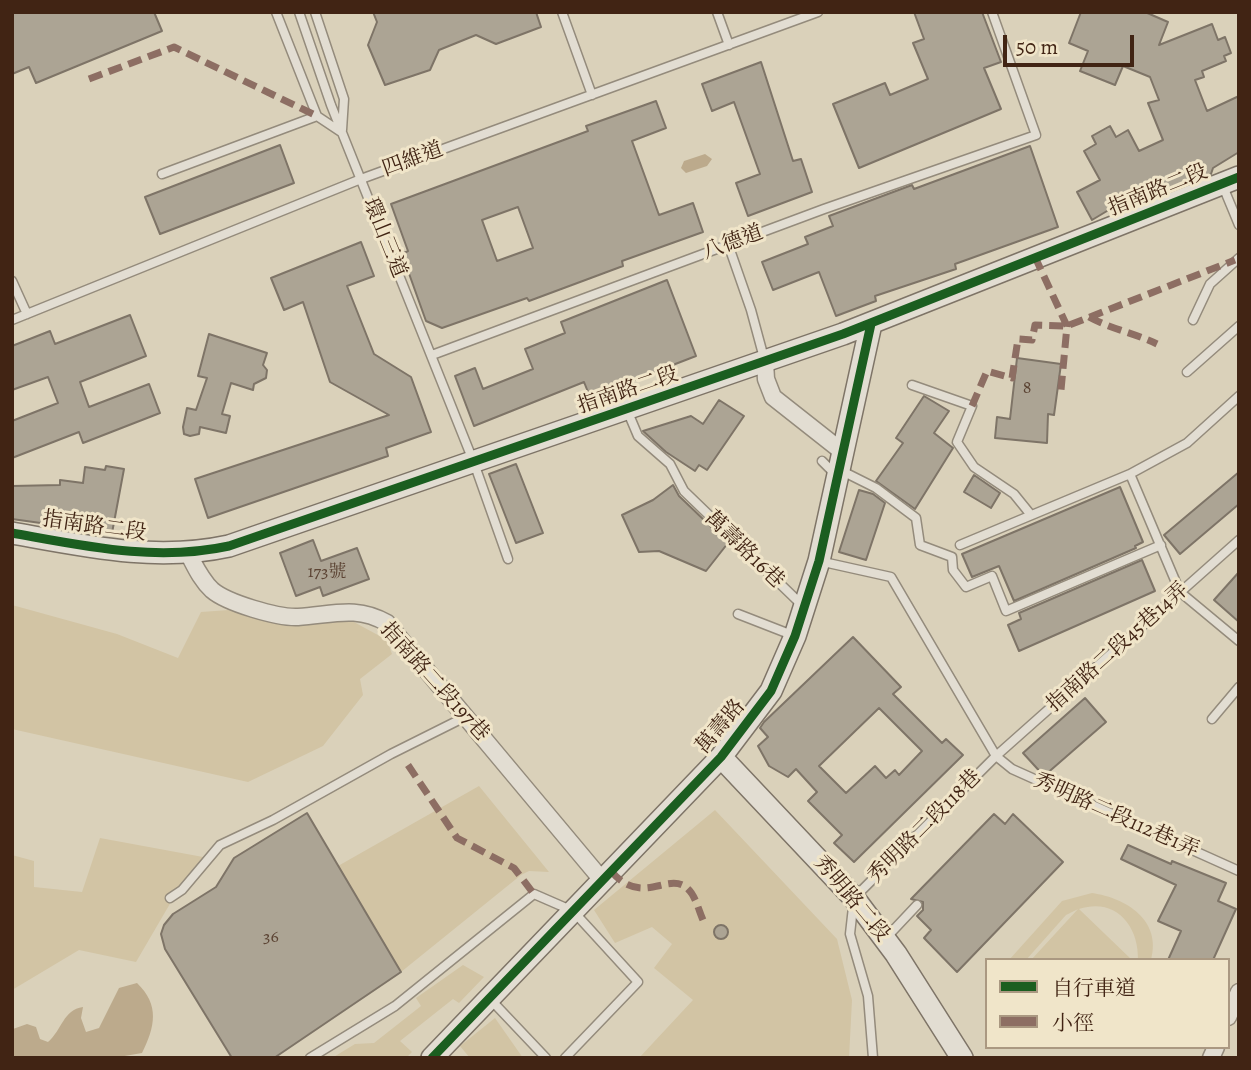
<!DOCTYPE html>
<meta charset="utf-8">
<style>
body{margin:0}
#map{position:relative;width:1251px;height:1070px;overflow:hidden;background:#dad1ba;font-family:Alegreya,"Noto Serif TC",serif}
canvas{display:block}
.frame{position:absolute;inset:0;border:14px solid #412414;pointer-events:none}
.legend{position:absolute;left:985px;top:958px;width:245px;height:91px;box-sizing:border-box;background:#f0e5c9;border:2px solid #aa9881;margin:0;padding:9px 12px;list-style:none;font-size:21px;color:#412414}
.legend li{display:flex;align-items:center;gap:14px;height:35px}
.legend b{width:35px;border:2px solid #aa9881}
.scale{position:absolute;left:1003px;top:35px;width:131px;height:32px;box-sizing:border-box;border:4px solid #412414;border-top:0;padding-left:9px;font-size:21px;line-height:24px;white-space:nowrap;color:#412414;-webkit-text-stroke:5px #f0e5c9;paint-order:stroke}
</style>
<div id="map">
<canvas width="1251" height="1070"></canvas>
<div class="frame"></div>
<ul class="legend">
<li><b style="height:9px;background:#1b5e20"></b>自行車道</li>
<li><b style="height:9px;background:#8d6e63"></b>小徑</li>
</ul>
<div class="scale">50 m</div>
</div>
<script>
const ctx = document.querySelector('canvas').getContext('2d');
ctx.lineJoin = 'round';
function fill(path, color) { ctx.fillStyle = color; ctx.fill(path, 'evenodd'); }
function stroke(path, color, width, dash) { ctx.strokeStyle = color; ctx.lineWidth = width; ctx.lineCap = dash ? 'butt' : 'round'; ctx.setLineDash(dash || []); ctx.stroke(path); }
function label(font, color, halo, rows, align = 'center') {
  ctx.font = font + ' Alegreya,"Noto Serif TC",serif'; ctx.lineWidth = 6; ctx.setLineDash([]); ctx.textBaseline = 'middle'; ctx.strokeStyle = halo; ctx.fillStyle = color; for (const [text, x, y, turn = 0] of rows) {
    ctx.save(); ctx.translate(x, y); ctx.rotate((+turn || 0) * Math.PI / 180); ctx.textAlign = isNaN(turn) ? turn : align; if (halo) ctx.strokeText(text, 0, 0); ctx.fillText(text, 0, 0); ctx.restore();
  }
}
const green = new Path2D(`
 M12,605L117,634L178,658L201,612L229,610L283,622L352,621L387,640L392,654L360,679L363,695L323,746L248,782L12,729Z
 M479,786L549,872L529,871L521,875L401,972L338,866Z
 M715,810L837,939L852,1000L849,1058H639L693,1000L654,968L672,944L652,927L615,943L594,910Z
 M100,838L203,857L195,879L178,890L136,962L79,950L12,990V855L34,861V887L82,892Z
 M1092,893C1126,898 1162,920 1151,960H1138C1139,925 1115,897 1079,909L1132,960H1031L1078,909L1066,915L1026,960H1009L1062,901Z
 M463,965L484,977L459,1003L453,999L400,1041L412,1052L406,1058H332L355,1044L374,1043L421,1006L416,998Z
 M495,1018L523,1058H470L460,1046Z`);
const water = new Path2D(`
 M705,154L712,159L707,166L686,173L681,168L684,161Z
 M137,983C160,1005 155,1027 142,1053L113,1058H12L13,1029L27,1024L36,1027L40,1039L48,1042C62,1030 63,1010 83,1007L81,1018L86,1032L99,1028L119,988Z`);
const building = new Path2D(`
 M12,12H154L162,31L36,83L29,67L12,74Z
 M373,12H536L541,27L496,44L476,35L439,50L430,70L385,85L368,45L377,22Z
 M914,12H982L1001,62L984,68L1001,109L859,168L833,104L885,83L890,95L928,79L913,43L924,39Z
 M1081,12H1145L1168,22L1159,45L1212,24L1218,40L1225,37L1231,53L1224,56L1226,61L1202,71L1204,77L1195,80L1207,111L1239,96V152L1213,168L1211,174L1156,194L1152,184L1092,220L1077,192L1100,180L1084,151L1096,144L1092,136L1110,126L1116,137L1128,130L1139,151L1163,140L1148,103L1159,100L1150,77L1123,66L1115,85L1080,71L1088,51L1069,43Z
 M761,62L793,161L801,159L812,192L748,216L736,183L760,174L734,102L712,111L702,84Z
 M656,101L666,128L632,141L659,215L693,203L703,232L622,261L623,266L529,301L527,298L442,328L426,321L402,254L408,251L391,204L588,131L586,126ZM518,207L533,248L497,261L482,220Z
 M280,145L294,183L160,234L145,197Z
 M1030,146L1058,227L955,264L956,269L875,296L876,301L836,316L819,272L773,290L762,262L808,244L805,237L833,226L829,216L912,185L914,189Z
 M361,242L374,276L347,286L374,354L411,377L431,432L386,448L388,456L208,518L195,479L389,415L330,382L303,302L284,310L271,278Z
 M667,280L696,356L590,397L584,382L474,426L455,376L475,368L483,389L533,369L525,349L565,333L561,322Z
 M130,315L146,356L80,382L89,407L149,384L160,413L83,443L79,432L12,458V421L58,403L48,377L12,390V346L50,331L55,344Z
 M209,334L267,353L263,365L267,370L266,378L254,384L253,390L231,383L222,414L230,416L226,433L200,427L199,434L190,436L184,434L183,427L187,408L196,410L207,378L198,376Z
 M1017,358L1061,364L1054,415L1048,414L1047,443L995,438L997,417L1010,419Z
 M924,396L949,411L934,433L953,448L915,509L876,481L903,443L896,438Z
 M719,400L744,416L707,470L699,465L695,471L666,452L643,431L691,416L703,424Z
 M516,464L543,533L516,543L489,474Z
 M106,466L124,469L112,533L12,519V486L60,485V480L83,483L85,467L105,470Z
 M1239,472V504L1180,554L1164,535Z
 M974,475L1000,493L991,508L964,492Z
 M673,485L679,496L728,543L706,571L659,551L639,552L622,515L653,500Z
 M1120,487L1143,542L1135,546L1136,548L1014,601L999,566L972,577L962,554Z
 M859,490L873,494L885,503L866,560L839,552Z
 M313,540L321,561L357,548L369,579L323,596L320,587L296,596L280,553Z
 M1142,560L1155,591L1019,651L1008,625L1021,619L1019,613Z
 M1239,572V622L1214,600Z
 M853,637L901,687L893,694L942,743L946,739L963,755L854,862L834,843L842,835L808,801L817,792L796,769L788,777L769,766L758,746L768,737L760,728L764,722ZM879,708L922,751L899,775L895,770L886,778L875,766L846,793L819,766Z
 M1085,698L1106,722L1044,776L1023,753Z
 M307,813L401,972L274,1058H232L165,949L161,934L164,925L173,914L216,887L234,858Z
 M994,814L1005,824L1013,814L1063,862L957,972L924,938L931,930L917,916L923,910V902L911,899Z
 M1128,845L1171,864L1172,861L1226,883L1218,901L1236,909L1213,960H1168L1181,931L1158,921L1176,885L1121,859Z
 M714 932a7 7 0 1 1 14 0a7 7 0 1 1-14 0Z`);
const lane = new Path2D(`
 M276,12L317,116L341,132
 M299,12L331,105L474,463L508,559
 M315,12L344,99L342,130
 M562,12L592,95
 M717,12L729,45
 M162,174L317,116
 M1222,184L1239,225
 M728,244L751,310L764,358
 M12,281L27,314
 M12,320L361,179L818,12
 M1193,320L1210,284L1239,258
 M432,355L824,209L1036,135L992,12
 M1187,372L1239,326
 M912,385L972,406L957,442L974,467L1014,494L1031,515
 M627,410L638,436L670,464L684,491L803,606
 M822,461L836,475
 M840,470L876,488L916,518L920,545L952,557L953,570L966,587L992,576L1006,611L1161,545
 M1130,474L1180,592L1239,641
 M960,545L1130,474L1187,443L1239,396
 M819,561L891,577L996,756L1012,769L1239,871
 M738,614L792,635
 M1212,719L1239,687
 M170,898L182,890L220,845L273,820L391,754L467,716
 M885,939L917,905
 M491,1000L546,1058
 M310,1058L395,1006L534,894L573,911L638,982L565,1058
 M873,1058L868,996L850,934L854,898L996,756L1239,540`);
const street = new Path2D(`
 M765,362L766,379L773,397L844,453
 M188,553C195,566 201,580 212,590C227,603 278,618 298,617C332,615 356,605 387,623L602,880
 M1228,1017L1239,992
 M1211,1058L1216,1047`);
const secondary = new Path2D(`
 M12,533C85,546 156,562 229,546L843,334L1239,177
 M721,757L854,898L896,954L962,1058
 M432,1058L721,757L771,691L795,636L819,561L871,324`);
const quiet = new Path2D(`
 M89,79L174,47L317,116
 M1035,257L1067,326L1061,390
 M1089,317C1111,329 1134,333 1157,344
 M972,406L987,371L1012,378L1018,339L1032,340L1035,325L1067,326L1235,260
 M408,765L457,838L514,868L534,894
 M611,871C642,908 669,870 688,889C695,895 699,911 703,920`);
const cycleway = new Path2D(`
 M12,533C85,546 156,562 229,546L843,334L1239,177
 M432,1058L721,757L771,691L795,636L819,561L871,324`);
const numberNames = [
 ["8",1027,389],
 ["173號",327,573],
 ["36",271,938]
];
const streetNames = [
 ["四維道",413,160,-20],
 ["指南路二段",1158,191,-22],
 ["環山三道",384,238,68],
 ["八德道",733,243,-20],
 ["指南路二段",628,391,-19],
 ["指南路二段",94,527,8],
 ["萬壽路16巷",744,550,44],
 ["指南路二段45巷14弄",1118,648,-42],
 ["指南路二段197巷",434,682,48],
 ["萬壽路",721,727,-50],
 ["秀明路二段112巷1弄",1116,816,24],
 ["秀明路二段118巷",925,827,-45],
 ["秀明路二段",851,899,50]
];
fill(green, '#d2c4a4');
fill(water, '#bcaa8c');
fill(building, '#aca494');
stroke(building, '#7e7467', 2);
stroke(lane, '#948b7c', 11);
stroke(street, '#948b7c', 19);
stroke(secondary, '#7e7467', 24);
stroke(lane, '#e2ddd2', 8);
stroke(street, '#e2ddd2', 16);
stroke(secondary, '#e2ddd2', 21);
stroke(quiet, '#8d6e63', 7, [14, 7]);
stroke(cycleway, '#1b5e20', 9);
label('18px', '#5c4434', null, numberNames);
label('21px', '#412414', '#f0e5c9', streetNames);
</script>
